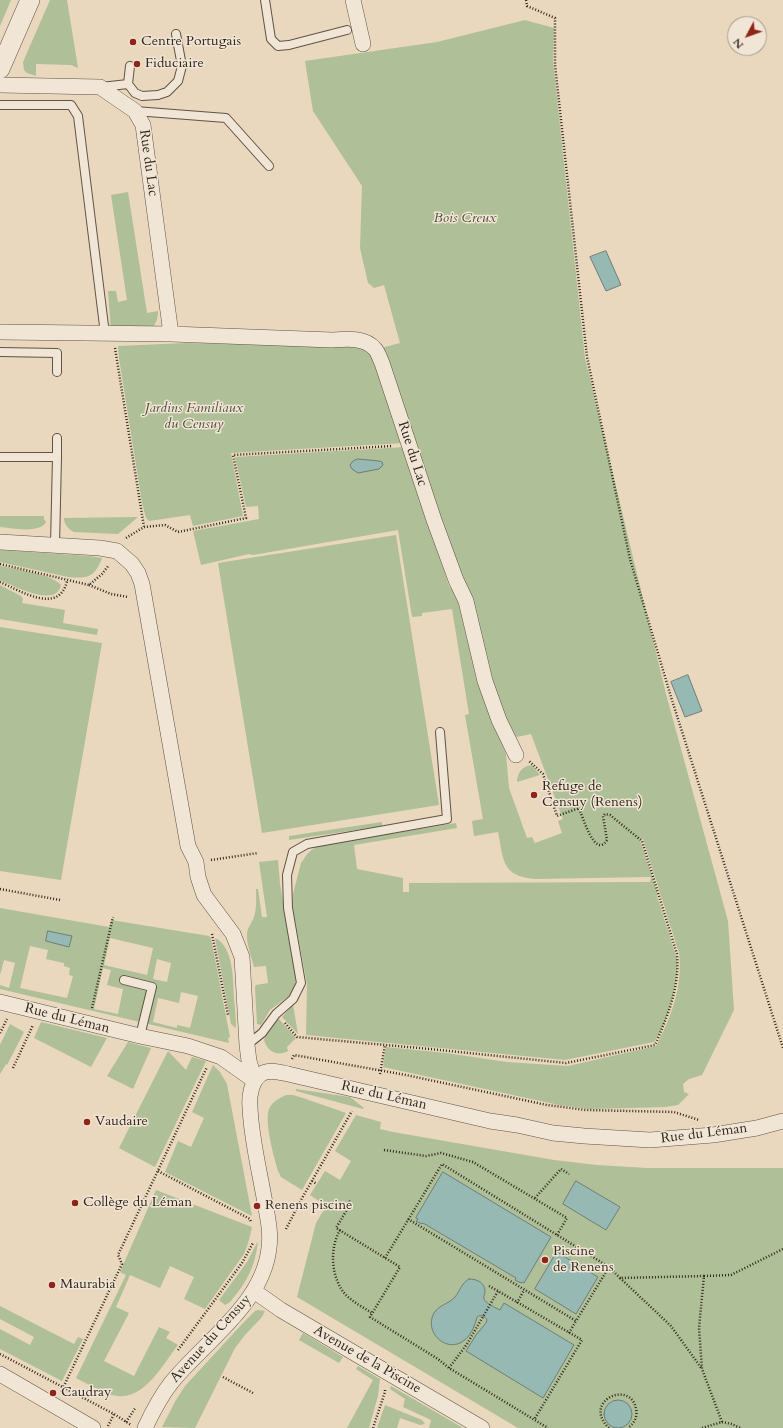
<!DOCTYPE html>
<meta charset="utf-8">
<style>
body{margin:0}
#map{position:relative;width:783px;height:1428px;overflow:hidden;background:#e9d7be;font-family:Cardo,serif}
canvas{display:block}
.north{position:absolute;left:727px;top:16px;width:40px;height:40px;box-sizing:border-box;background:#f1e5d5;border:1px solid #a4998b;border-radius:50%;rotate:229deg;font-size:11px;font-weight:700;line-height:16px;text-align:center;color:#30271c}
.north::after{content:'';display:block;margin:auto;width:14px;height:18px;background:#8f2418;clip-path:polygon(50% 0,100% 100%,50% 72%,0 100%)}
</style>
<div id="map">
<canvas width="783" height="1428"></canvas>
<div class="north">N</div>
</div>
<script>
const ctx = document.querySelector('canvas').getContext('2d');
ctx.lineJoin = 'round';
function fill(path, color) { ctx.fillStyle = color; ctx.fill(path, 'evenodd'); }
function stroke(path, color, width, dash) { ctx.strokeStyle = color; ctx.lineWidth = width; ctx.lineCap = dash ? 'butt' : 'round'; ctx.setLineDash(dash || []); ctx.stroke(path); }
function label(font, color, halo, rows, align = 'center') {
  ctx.font = font + ' Cardo,serif'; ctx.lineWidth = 3; ctx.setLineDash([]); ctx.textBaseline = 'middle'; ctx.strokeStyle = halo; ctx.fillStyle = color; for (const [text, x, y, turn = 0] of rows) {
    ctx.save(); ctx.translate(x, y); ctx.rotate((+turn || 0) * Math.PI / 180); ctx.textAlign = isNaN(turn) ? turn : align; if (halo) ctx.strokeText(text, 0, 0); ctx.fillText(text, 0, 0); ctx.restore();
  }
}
const green = new Path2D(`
 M0,0H11L0,26Z
 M50,0H67L78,68L71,65L36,64V76L27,73L24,70L23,62Z
 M525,20L554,28L553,61L585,358L666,694L728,921L734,1010L702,1075L689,1079L683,1084L684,1092L689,1094L678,1105L666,1107L590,1109L559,1105L383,1067L386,1047L446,1053L507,1062L568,1066L656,1046C671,1018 683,986 679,953L643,839L639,840L641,843L657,892V896L677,959C679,982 668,1023 654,1042L565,1060L306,1035L307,984L293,910V894L301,863L308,853L317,846L456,823L457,828L354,845L357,869L403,878V892H409V883L650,882L651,877L535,879C501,876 504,860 498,832L474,836L472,821L483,819L465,715L469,714L452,609L422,613V616L412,617L398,530L253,555L249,554L201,565L193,531L259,519L258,506L246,507L235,457L405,447L449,586L463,602L489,709L506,754L509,788L527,838L532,837L535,843L562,833L558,821L563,819L531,734L517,737L510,732L505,722L448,540L381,348L400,343L384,285L374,288L368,283L360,248L362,186L313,111L305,61L437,42Z
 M128,192L147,313L158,311C158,319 156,324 151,329L111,331L108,291H116L118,302L127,300L111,195Z
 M187,343L358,346L370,351L404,443L231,453L243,516L193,526L190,515L149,521L146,518L142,503L119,358L118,346Z
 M0,516H44V519L46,522C40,534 12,528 0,527Z
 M138,517L118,534L74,532C68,529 64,524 64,518Z
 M396,535L439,805L262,833L218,563Z
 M0,550L90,556L102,558C95,577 88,579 68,577L0,562Z
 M0,566C15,569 52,574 61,585C56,609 12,585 0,580Z
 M0,585L21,596L23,599L22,603L65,610L63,623L98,629L97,635L0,619Z
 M0,627L102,643L61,880L0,871Z
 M532,765L540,775L517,782C517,773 522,766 532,765Z
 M382,822V826L289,840V836Z
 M278,860L280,884L292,952L296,979L295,985L290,995L270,1010L261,1025L257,1024L255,987L256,985L268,983L266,966L254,967C252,959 246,942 247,934C247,928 252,923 254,917C257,908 256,899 256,889H258L262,917H267L259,862Z
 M0,908L109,927L111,920L209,936L211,938L212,943L230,1037L228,1038L229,1043L0,989V985L9,988L15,963L4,960L0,975ZM110,938L153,948L147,975L104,965ZM30,946L48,950L46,959L64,963V966L70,968L69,975L73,976L67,998L20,988ZM157,959L171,963L167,982L153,979ZM103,968L111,970L107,985L123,989L118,1014L94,1009ZM181,992L198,996L190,1028L177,1025V1028L153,1022L158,998L179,1003Z
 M215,938C234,946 233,982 234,999C235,1009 236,1018 236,1028L231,1024Z
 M293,1005L298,1034L282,1017Z
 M279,1019L296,1038L287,1047L288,1051C277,1057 267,1051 264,1040L268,1030Z
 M41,1022L107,1038L91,1067L34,1038Z
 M10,1024L24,1032L7,1065L6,1064L0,1074V1045Z
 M128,1042L151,1048L133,1089L107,1076Z
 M168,1051L186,1070L192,1057L206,1061L155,1167L119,1148Z
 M213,1065L220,1072L227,1084L252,1216L165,1172L178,1141L191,1147L204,1118L192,1112Z
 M296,1089L350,1097L364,1108L363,1109L296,1091Z
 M286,1095H293L303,1098L346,1113L302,1190L281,1177L278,1171C274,1157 264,1122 269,1109C272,1102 279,1098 286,1095Z
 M356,1115L381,1122L380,1129L393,1132L554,1160L597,1165L647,1168H783V1428H518L297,1297L316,1223L326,1206L310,1195L325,1171L340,1180L351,1161L335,1151Z
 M156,1190L252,1227C250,1236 248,1245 244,1254L205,1309L184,1299L194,1277L170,1266L160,1288L130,1275L116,1307L129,1313L104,1361L134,1376L159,1327L170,1332L166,1338L178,1345C163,1364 145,1399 118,1396C103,1394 88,1384 76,1378L126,1275L120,1272Z
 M258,1241C255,1267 247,1282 230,1302L227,1304L225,1305L219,1300L247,1262Z
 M0,1306L74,1344L78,1337L83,1339L62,1381L0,1349V1329L30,1345L34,1337L0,1319Z
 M258,1310L265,1311L262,1317L245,1335L235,1348L195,1428L162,1427L176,1400L185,1386L243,1323L255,1311Z
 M303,1333L343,1357L339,1363L299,1340Z
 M358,1366L380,1379L378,1396L369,1428H347L373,1380L356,1369Z
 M391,1386L463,1428H429L431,1420L403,1407L405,1399L390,1389Z
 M385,1405L422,1420L425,1424L420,1425L400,1418L397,1428H377Z`);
const water = new Path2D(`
 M606,251L621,285L606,291L590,257Z
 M358,459L379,461L382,462L383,465L379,469L358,473L352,469L350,465L353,461Z
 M688,675L702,711L685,717L671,682Z
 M48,931L72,936L69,947L46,941Z
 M443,1172L551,1237L524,1283L522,1282L521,1283L515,1280L516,1278L423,1223L422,1224L416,1221L418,1219L416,1218Z
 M576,1181L620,1207L606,1230L563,1204Z
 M557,1252L598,1277L576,1314L535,1289Z
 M469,1279C478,1279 485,1283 485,1292C485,1293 483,1297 484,1299C485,1303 496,1308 500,1310L504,1303L574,1345L543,1398L466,1351L476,1335L486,1323L487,1320C485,1316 481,1314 477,1317C465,1367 420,1339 434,1313C439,1305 448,1304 454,1298C460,1292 461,1283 469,1279Z
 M604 1414a14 14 0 1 1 28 0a14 14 0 1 1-28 0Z`);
const path = new Path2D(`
 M526,0L527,6L555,18V65L587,357L630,559L671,697L783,1048
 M115,348L144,527
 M126,538L144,527L165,525L178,532L246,518L233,455L393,446
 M0,564L89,585L102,574L109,565
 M0,582C19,590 59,616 67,581
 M89,585L111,594L128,597
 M211,860L258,853
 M0,889L60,900
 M212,934L228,1015
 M92,1008L113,917
 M285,1023L297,1037L430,1049L566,1063L655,1045C668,1015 680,987 677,954L642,841L610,815L605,814L603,816L607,840C595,860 582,815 579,808L557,816L543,774L529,761
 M0,1033L7,1019
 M292,1059L294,1055L406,1075L547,1105L586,1110L674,1112L699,1120
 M13,1068L33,1025
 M380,1074L385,1045
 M384,1150L426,1156L441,1153L473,1162L567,1218L557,1235
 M158,1171L250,1219L251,1222
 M312,1181L317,1184
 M535,1198L561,1169L569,1174
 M349,1201L351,1203L336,1228L400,1267L370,1317L438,1359L449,1368L548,1428
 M408,1219L576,1321L609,1267
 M286,1229L301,1200L352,1111
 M340,1230C329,1249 331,1279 346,1295C353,1302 364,1308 372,1313
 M385,1258L442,1164L609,1267L620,1278
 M704,1276L731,1275L783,1249
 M489,1286L498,1291
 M517,1303L524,1290
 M569,1333L576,1321
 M178,1350L242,1263L253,1243
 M0,1354L114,1414L131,1425
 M449,1368L467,1344L498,1291L582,1340L534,1420
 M223,1377L253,1393
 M61,1392L122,1264L118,1255L207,1067
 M126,1422L136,1407
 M722,1422L732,1424L740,1428
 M108,1426L114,1414
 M373,1428L385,1392V1388
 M609,1428C581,1401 631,1379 636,1409C638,1417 634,1423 628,1428
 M702,1428L722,1422L702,1369L699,1328L704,1276L620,1278L671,1326L702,1369`);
const service = new Path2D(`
 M265,0L271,39L278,46L289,45L347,30
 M128,84L135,93L142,96L158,95L167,92L178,81L182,66L176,34
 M101,87L128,84L130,66
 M0,105H71L78,116L105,334
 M135,111L226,118L269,166
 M0,352L57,353V372
 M57,438V457
 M0,457H57L55,545
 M124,980L152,987L140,1036
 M247,1045L262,1033L276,1014L293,999L301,983L288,908L287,875L293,852L307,844L447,819L440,732`);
const minor = new Path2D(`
 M353,0L363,44
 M0,85L100,87L135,111L143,125L171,334
 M0,332L171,334L332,340C346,339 365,337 375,349C378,352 380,359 382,363L434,520L456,580L466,601L485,681L499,720L516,755
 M0,542L100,548L117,551L132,564L138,573L142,584L188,846L196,862L198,877L204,895L233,934L242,957L247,1045L249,1061L255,1081
 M0,1002L140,1036L188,1046L221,1057L255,1081
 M254,1291L281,1310L482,1428
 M0,1374L93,1428
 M145,1428C152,1413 160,1397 171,1383C204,1342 263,1304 269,1248C271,1233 268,1219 265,1203C260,1173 251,1138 250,1107C249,1097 251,1081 261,1074C269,1069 279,1072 288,1074L490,1121L517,1125L553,1133L584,1136L650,1140L713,1135L757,1128L783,1121`);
const tertiary = new Path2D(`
 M0,69L30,0`);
const markers = [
 [133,42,4,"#8f2418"],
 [137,64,4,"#8f2418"],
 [534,795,4,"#8f2418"],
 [87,1122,4,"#8f2418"],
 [75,1203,4,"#8f2418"],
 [257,1206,4,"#8f2418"],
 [545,1260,4,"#8f2418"],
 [52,1285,4,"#8f2418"],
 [53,1393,4,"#8f2418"]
];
const poiNames = [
 ["Centre Portugais",141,42],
 ["Fiduciaire",145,64],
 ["Refuge de",542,787],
 ["Censuy (Renens)",542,803],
 ["Vaudaire",95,1122],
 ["Collège du Léman",83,1203],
 ["Renens piscine",265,1206],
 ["Piscine",553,1252],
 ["de Renens",553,1268],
 ["Maurabia",60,1285],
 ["Caudray",61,1393]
];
const streetNames = [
 ["Rue du Lac",148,163,82],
 ["Rue du Lac",412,454,72],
 ["Rue du Léman",67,1019,14],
 ["Rue du Léman",384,1096,13],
 ["Rue du Léman",704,1134,-7],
 ["Avenue du Censuy",211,1339,-48],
 ["Avenue de la Piscine",367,1360,30]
];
const parkNames = [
 ["Bois Creux",465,219],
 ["Jardins Familiaux",194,409],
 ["du Censuy",194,425]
];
fill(green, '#afbf97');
fill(water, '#97b9b3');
stroke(water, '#6e7f77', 1);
stroke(service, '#5e5344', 10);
stroke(minor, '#5e5344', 16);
stroke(tertiary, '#5e5344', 20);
stroke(path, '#30271c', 2.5, [1, 2]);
stroke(service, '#f1e5d5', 8);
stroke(minor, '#f1e5d5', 15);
stroke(tertiary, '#f1e5d5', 19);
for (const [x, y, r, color] of markers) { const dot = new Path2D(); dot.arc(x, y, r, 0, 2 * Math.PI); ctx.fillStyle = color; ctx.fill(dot); stroke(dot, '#f1e5d5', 1.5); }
label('14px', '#30271c', '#f1e5d5', poiNames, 'left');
label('14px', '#30271c', '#f1e5d5', streetNames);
label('italic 14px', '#504d3b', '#f1e5d5', parkNames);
</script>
